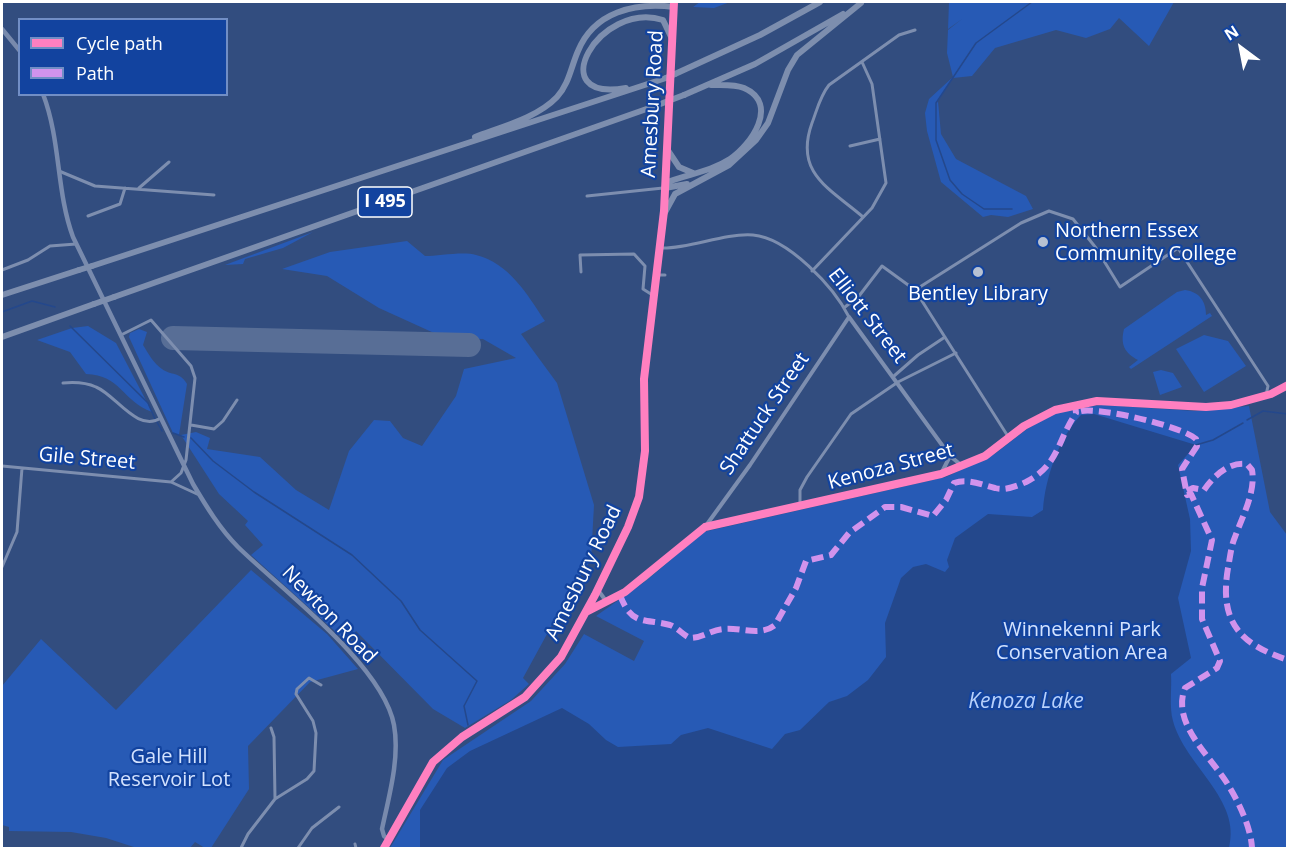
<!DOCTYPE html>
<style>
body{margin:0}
#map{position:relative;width:1289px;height:850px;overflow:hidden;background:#324d7f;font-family:"Open Sans",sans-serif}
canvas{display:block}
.frame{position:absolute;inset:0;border:3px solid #fff;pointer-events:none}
.legend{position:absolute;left:18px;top:18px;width:210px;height:78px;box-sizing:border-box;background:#12439f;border:2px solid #718ec5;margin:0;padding:8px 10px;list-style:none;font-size:18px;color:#fff}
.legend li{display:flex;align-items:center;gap:12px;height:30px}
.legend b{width:30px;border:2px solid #718ec5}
.north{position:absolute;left:1211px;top:18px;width:60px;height:60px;-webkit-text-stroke:4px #12439f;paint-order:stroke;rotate:328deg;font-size:16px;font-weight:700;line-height:24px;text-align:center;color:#fff}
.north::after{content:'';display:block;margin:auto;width:21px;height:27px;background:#fff;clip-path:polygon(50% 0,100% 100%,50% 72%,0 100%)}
</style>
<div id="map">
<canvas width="1289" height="850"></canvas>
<div class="frame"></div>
<ul class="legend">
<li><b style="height:8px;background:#ff80c0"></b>Cycle path</li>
<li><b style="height:8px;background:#d193ec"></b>Path</li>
</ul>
<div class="north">N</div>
</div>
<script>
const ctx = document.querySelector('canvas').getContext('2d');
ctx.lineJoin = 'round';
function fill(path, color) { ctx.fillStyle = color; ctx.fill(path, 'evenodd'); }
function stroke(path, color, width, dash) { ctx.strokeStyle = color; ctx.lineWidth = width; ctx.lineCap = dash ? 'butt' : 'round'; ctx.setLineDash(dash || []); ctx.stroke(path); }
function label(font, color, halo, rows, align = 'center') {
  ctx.font = font + ' "Open Sans",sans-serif'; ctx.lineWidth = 4.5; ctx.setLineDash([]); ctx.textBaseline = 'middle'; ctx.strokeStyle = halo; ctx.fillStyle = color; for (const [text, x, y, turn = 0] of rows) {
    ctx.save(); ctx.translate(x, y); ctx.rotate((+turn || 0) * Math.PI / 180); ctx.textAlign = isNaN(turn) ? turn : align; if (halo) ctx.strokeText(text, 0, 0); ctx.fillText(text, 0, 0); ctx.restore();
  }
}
const green = new Path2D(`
 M700,2H730L714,8L693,7Z
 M949,2H1174L1149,46L1119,18L1110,29L1086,38L1056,30L995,48L972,76L953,78L938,101L941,134L956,159L1026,196L1033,209L1008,217L991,215L983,217L941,182L927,131L925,113L929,99L953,77L947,53L948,30L962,19L948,29Z
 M313,232L283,248L245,259L243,264L225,265Z
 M407,241L425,256C438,256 464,251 476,255C509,263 527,294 545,321L521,334L557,383L594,505L591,560L570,592L523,678L529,684L511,700L465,728L433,709L356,631L349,644L251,555L263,545L245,525L248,521L219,494L181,435L196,432L210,438L207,449L260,457L296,490L329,510L349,451L374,420L390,421L403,438L422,446L456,396L464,369L516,358L483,339L445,338L379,308L327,276L282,269L330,252Z
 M1185,290C1200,292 1206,302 1206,315L1210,313L1212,316L1131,369L1129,367L1138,360C1125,353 1120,345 1124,329L1177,292Z
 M88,326L116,343L152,412C122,401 121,375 86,374L70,352L37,340L72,328Z
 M139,329L147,332L143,345C148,353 154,364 162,369C171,376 180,371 187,384L179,435L173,433L129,337L130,333Z
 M1204,335L1228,341L1246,366L1204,392L1176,349Z
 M1161,370L1173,373L1182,387L1160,395L1153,372Z
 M1103,405L1195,411L1249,406L1270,512L1287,535V848H390L443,760L531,701L565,664L584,634L634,661L644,641L596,616L647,580L703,532L946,477L996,453L1027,429L1053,414L1069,409Z
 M251,570L327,634L358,669L310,682L248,746L249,789L211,848H205L195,842L190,848H137L106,838L71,832L9,831V827L2,825V686L41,639L116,710Z`);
const water = new Path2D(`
 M1094,414L1196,445L1178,465L1190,519L1191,551L1178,598L1191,658L1171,674C1172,688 1169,707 1173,721C1185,766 1242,799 1229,848H420V810L447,768L470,751L562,708L589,724L606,740L618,747L671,744L681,735L708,728L772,749L785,734L800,730L829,702L847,696L868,680L886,657L885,623L901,578L913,567L926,564L945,572L949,567L947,560L955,538L988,514L1032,517L1043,510C1045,479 1059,437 1081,415Z`);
const stream = new Path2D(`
 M1012,209H984L962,194L950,180L936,140V103L976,43L1032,2
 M2,312L32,301L55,307
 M70,326L148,403L155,419
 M1247,420L1263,411L1288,414
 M157,422L162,431
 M173,433L184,437
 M191,438L213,461L254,492L352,555L401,601L420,630L477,681L464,706L468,725
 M1196,445L1213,440L1243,423`);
const runway = new Path2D(`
 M173,338L469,345`);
const minor = new Path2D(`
 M850,146L880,139
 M59,171L95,186L214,195
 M139,188L169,162
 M587,196L663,188
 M88,216L120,204L125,188
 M863,217C829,188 794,173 812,123C817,110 820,96 829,85L899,35L915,30
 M661,248C691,249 722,233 753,235C788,238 834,287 849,317
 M2,270L28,260L50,246L76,244
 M812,271L872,208L886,183L872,84L862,62
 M581,272L580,255L634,254L645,266L643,289L654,296
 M657,275H665
 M915,290L1009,438
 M845,307L859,296L882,266L915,290L1021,223L1049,211L1073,219L1096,248L1120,287L1178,248L1268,386L1266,395
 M121,335L151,320L191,366L195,378L186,460L181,473L171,482
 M894,376L918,355L945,337
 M63,383C74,382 85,382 96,387C116,395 137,433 161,418
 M191,425L214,429L223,421L237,400
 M2,466L171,482L197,494
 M800,506V490L807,477L851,414L898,382L956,353
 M2,567L17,532L22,468
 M271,728L274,737L275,799
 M355,844L356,848
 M241,848L248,834L275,799L307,779L314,771L316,733L313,721L296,694L297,689L309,678L321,685
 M298,848L312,828L339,807`);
const tertiary = new Path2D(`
 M941,474L950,456
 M705,527L750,465L849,317L950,456L961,465
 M598,590L606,601
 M586,612L625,592L646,578L705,527L941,474L985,456L1024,426L1055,410L1097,401L1206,407L1231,405L1271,394L1288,385`);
const secondary = new Path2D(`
 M2,29L20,51
 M43,94C61,141 56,191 73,237L193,484C206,506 220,529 238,547C281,589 383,665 394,725C400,758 389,796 382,829L384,836L389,840`);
const primary = new Path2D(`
 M384,848L433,762L462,737L525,697L561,657L595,595L628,527L639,497L645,451L644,379L664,211L674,7`);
const motorway = new Path2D(`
 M675,74L760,35L820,2
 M626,88C541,103 599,0 663,20L673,41
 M684,95L755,64L843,14
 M475,137C501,127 537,118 557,97C569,84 571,67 578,51C594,12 635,2 674,7
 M667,149L679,167L693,173
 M665,183C687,174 710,172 730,159C751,145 780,104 744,88C735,84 721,85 711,85
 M665,188L687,184
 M663,216L675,194L729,165L756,140L768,123L788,70L797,55L861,3
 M92,266L666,78
 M2,295L79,270
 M114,297L655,106
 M2,337L94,304`);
const motorwayBridge = new Path2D(`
 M666,78L675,74
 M655,106L684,95
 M79,270L92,266
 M94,304L114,297`);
const quiet = new Path2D(`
 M1081,411C1099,407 1182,426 1196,439L1197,446L1182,469L1187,495L1191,494L1212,540L1202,588V619L1220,661L1217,668L1185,688C1171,723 1210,756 1227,783C1238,801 1251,827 1252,848
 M1187,491L1193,488L1204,490C1213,477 1229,461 1247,464L1252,470C1256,492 1242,517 1235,537C1231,546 1230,558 1228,568C1219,621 1239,644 1288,660
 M620,595C632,627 645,618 670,625C678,628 683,635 690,638C702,638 711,630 723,629C741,627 760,637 775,625L796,588L806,561L831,555L849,533L885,507H901L933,516L946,500L954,483C968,478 982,485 995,488C1005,491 1017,486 1026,482C1059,465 1057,441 1076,413L1075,404`);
const cycleway = new Path2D(`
 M586,612L625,592L705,527L941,474L985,456L1024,426L1055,410L1097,401L1206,407L1231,405L1271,394L1288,385
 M384,848L433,762L462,737L525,697L561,657L595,595L628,527L639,497L645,451L644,379L664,211L674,2`);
const markers = [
 [1043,242,6,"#b7c1d2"],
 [978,272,6,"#b7c1d2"]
];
const shields = [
 [385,202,54]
];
const shieldNames = [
 ["I 495",385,202]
];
const streetNames = [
 ["Amesbury Road",653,104,-87],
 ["Elliott Street",867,316,52],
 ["Shattuck Street",765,414,-56],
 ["Gile Street",87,459,5],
 ["Kenoza Street",891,467,-15],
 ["Amesbury Road",584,573,-64],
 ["Newton Road",329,615,46]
];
const poiNames = [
 ["Northern Essex",1055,231],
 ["Community College",1055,254],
 ["Bentley Library",978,294,"center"]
];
const parkNames = [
 ["Winnekenni Park",1082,630],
 ["Conservation Area",1082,653],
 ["Gale Hill",169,757],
 ["Reservoir Lot",169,780]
];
const waterNames = [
 ["Kenoza Lake",1026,702]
];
fill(green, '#275ab5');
fill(water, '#24488c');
stroke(stream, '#24488c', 1.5);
stroke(runway, '#586e96', 24);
stroke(minor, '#7d8eaf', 3);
stroke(tertiary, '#7d8eaf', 4);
stroke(secondary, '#788aad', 4.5);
stroke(primary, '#7c8eae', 4.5);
stroke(motorway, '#7d8eae', 6);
stroke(motorwayBridge, '#7d8eae', 6);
stroke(quiet, '#d193ec', 6, [12, 6]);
stroke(cycleway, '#ff80c0', 8);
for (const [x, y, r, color] of markers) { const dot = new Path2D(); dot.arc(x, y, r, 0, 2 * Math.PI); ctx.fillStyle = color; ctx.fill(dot); stroke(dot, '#12439f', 2); }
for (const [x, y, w] of shields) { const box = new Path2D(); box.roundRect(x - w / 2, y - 15, w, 30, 4.5); ctx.fillStyle = '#12439f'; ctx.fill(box); stroke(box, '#fff', 1.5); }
label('bold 18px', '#fff', null, shieldNames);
label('20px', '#fff', '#12439f', streetNames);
label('20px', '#fff', '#12439f', poiNames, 'left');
label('20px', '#d3e2fe', '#12439f', parkNames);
label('italic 21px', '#b7d0fb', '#12439f', waterNames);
</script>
